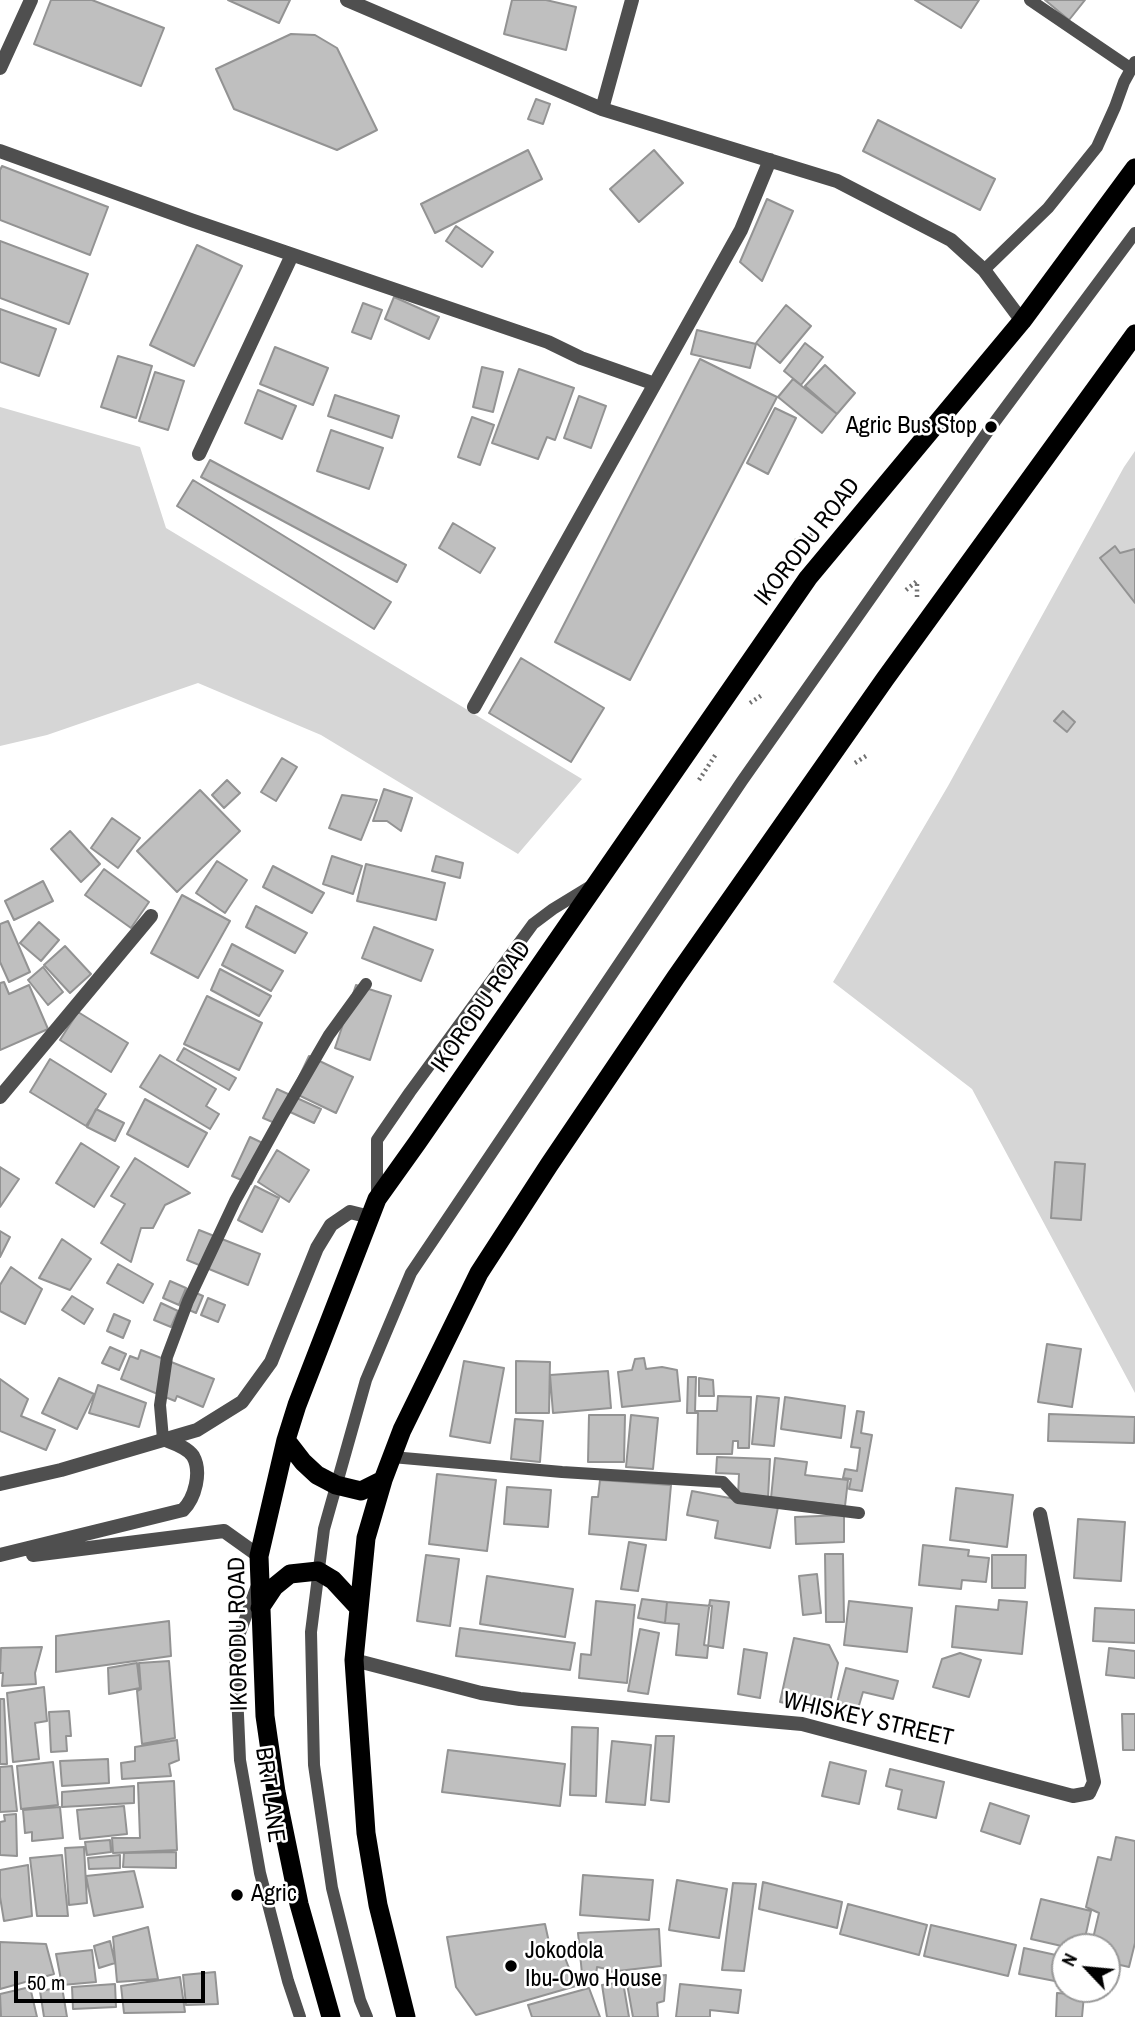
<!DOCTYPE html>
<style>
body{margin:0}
#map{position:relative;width:1135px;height:2017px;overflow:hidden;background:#fff;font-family:"Archivo Narrow",sans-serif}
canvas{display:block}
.north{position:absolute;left:1051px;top:1933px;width:70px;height:70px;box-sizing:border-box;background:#fff;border:2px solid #999;border-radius:50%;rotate:296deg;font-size:19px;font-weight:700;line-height:28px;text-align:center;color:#000}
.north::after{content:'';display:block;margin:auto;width:24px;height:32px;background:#000;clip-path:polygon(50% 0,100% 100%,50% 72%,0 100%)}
.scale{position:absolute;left:14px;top:1971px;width:191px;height:32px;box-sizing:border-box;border:4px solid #000;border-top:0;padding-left:9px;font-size:21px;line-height:24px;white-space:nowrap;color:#000;-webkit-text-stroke:5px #fff;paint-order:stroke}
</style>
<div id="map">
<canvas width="1135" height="2017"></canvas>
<div class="north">N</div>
<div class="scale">50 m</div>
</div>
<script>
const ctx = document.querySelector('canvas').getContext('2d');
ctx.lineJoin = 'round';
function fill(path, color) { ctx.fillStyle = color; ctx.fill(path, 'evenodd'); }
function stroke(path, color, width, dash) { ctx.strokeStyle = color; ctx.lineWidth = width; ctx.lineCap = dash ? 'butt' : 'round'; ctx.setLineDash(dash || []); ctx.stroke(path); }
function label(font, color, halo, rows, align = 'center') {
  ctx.font = font + ' "Archivo Narrow",sans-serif'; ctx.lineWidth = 5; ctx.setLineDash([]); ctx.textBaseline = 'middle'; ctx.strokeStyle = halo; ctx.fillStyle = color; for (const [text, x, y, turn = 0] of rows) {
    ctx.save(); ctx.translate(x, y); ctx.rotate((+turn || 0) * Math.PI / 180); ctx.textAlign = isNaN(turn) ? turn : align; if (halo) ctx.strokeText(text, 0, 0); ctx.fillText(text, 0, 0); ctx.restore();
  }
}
const green = new Path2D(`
 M0,407L140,447L166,528L582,779L518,854L321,735L198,683L47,735L0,746Z
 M1135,451V1393L972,1089L833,982L948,786L1124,467Z`);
const building = new Path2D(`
 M51,0H92L164,28L141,86L34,44Z
 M228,0H290L279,23Z
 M512,0H546L576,7L566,50L504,34Z
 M915,0H979L961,28Z
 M1045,0H1085L1069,20Z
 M291,34L315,35L337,48L377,130L337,150L234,109L216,69Z
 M536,99L550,104L543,124L528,119Z
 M878,120L995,179L980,210L863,151Z
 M528,150L542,179L435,233L421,204Z
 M654,150L683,183L639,222L610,189Z
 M2,166L108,207L90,255L0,220V170Z
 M767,199L793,211L762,281L740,262Z
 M456,226L493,252L482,267L446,241Z
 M0,241L88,274L69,324L0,298Z
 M197,245L242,266L194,366L150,345Z
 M394,297L439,317L429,339L385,319Z
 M363,303L382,310L371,339L352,332Z
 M786,305L811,326L780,363L756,343Z
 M0,309L56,329L39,376L0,362Z
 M697,330L756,344L750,368L691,354Z
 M805,343L823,357L801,385L784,371Z
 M275,347L328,368L313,405L260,384Z
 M118,356L152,366L136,418L101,407Z
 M700,359L777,397L630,680L555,642Z
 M825,365L855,393L837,414L805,386Z
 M482,367L503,372L493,412L473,407Z
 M519,369L574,388L555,440L547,437L538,459L492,443Z
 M155,372L184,381L168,430L139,421Z
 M793,379L837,414L822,433L778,397Z
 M258,390L296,406L282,439L245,423Z
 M335,395L399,416L392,438L328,416Z
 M579,396L606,406L591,448L564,438Z
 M775,408L796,418L768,474L747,463Z
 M472,417L494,425L480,465L458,457Z
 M331,430L383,448L369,489L317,471Z
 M210,460L406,565L397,582L201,477Z
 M193,480L391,602L374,629L177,506Z
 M453,523L495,548L480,573L439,548Z
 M1115,546L1120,553L1135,549V603L1100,558Z
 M521,658L604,708L571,762L489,713Z
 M1063,711L1075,722L1067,732L1054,721Z
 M282,758L297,767L276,801L261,792Z
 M227,780L240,793L224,808L212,795Z
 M384,789L412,798L401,831L387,821H373Z
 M200,790L240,831L177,892L137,851Z
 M342,795L377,800L361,840L329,828Z
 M112,818L140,838L118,868L91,848Z
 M70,831L100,864L81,882L51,849Z
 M332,856L362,866L353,894L323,884Z
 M436,856L463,863L460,878L432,871Z
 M217,861L247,880L225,913L196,893Z
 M366,864L445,883L436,920L357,901Z
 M273,866L324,893L312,913L263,887Z
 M104,869L149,902L131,928L85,895Z
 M43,881L53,901L14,920L5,901Z
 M182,895L230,921L198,978L151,953Z
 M256,906L307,933L295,953L246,927Z
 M8,921L30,972L9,982L0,962V924Z
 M39,922L59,940L41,961L20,943Z
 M374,927L433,950L421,981L362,958Z
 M232,944L283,971L271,991L222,965Z
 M65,946L91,974L70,993L44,965Z
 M43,967L63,992L48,1005L28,980Z
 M220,969L271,996L259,1016L211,990Z
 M4,982L9,994L29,985L48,1029L0,1050V983Z
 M356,985L391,996L370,1060L335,1048Z
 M207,996L262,1023L239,1070L184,1044Z
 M78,1012L128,1043L111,1072L60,1040Z
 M184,1048L236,1078L229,1090L177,1060Z
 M160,1055L216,1089L206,1106L219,1114L210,1129L140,1087Z
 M309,1056L353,1077L336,1113L292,1092Z
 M50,1059L106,1094L86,1126L30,1092Z
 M277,1089L321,1109L314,1123L288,1111L282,1126L263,1118Z
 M145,1099L207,1133L188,1167L127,1134Z
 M96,1109L124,1123L115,1141L87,1127Z
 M250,1137L269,1146L251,1184L232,1176Z
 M81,1143L119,1167L94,1207L56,1183Z
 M277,1150L309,1170L289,1202L258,1182Z
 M135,1158L190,1193L165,1205L153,1228H141L131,1262L101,1243L125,1204L111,1196Z
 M1055,1162L1085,1164L1081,1220L1051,1218Z
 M0,1167L19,1179L0,1207Z
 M255,1186L279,1198L262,1232L238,1220Z
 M199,1230L260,1254L248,1285L187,1260Z
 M0,1231L10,1237L0,1257Z
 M62,1239L91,1259L70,1290L39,1278Z
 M118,1264L153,1284L143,1303L107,1283Z
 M11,1267L42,1289L25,1324L0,1311V1285Z
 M170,1281L186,1288L179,1305L163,1298Z
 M187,1289L203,1296L196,1313L180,1306Z
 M72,1296L93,1309L84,1324L62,1310Z
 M208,1298L225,1305L218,1322L201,1315Z
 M161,1303L178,1311L171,1327L154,1320Z
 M114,1314L130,1321L123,1338L107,1331Z
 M1047,1344L1081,1349L1072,1407L1038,1402Z
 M110,1347L126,1354L119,1370L102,1363Z
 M141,1350L214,1379L203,1407L177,1396L175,1401L121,1379L130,1356L138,1359Z
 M644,1358L646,1369L662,1367L677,1370L680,1401L622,1407L618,1372L632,1370L635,1359Z
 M464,1361L504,1368L490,1443L450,1436Z
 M516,1361L550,1362L549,1413H516Z
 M608,1371L611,1408L553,1413L550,1375Z
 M688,1377H696L695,1411H717L718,1396L751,1397L749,1448H738V1441H733L732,1454H697L698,1413H687Z
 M59,1378L94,1394L77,1429L42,1413Z
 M699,1378L713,1380L714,1396H699Z
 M0,1379L28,1399L21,1416L55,1430L46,1450L0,1431Z
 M98,1385L146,1403L139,1427L89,1413Z
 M757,1396L779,1398L774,1446L752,1444Z
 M785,1397L845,1406L841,1438L781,1429Z
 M857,1411L864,1412L861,1433L872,1435L862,1491L849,1489L851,1479L843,1478L845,1469L857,1471L860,1448L851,1447Z
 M1049,1414L1135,1417L1134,1443L1048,1441Z
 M589,1415H625L624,1462H588Z
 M631,1415L658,1418L653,1469L626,1467Z
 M515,1419L543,1421L540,1462L511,1459Z
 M717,1457L770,1459L768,1498L738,1497L739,1474L716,1473Z
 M775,1458L807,1462L805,1475L848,1480L845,1506L771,1498Z
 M437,1474L496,1480L487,1551L429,1544Z
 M600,1480L671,1485L666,1540L589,1534L592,1497H598Z
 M507,1487L551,1490L548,1527L504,1524Z
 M956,1488L1013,1495L1007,1547L950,1540Z
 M692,1491L778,1507L770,1548L715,1538L718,1521L687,1515Z
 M844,1515V1542L796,1544L795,1517Z
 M1078,1519L1125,1522L1121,1581L1074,1578Z
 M629,1542L646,1545L638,1591L621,1589Z
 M923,1545L969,1550L968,1556L989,1558L986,1582L962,1580L961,1589L919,1585Z
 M825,1554H843L844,1622H826Z
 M426,1555L459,1559L450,1626L417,1621Z
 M992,1555H1026L1025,1588H992Z
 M817,1574L821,1613L803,1615L799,1576Z
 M487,1576L573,1589L565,1637L480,1624Z
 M642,1599L667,1602L665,1623L638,1618Z
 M710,1600L729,1602L723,1648L704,1645Z
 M999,1600L1027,1602L1022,1654L952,1647L956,1606L998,1610Z
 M596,1601L635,1605L627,1683L579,1678L581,1654L591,1655Z
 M849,1601L912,1608L907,1652L844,1645Z
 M667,1602L712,1606L707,1658L676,1655L679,1624L665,1623Z
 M1095,1608L1135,1610V1643L1093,1641Z
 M169,1621L171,1656L56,1672V1636Z
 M460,1628L575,1643L570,1670L456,1656Z
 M640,1629L659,1633L648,1694L628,1691Z
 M794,1638L829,1645L838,1663L828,1712L780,1702Z
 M42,1647L35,1673L36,1684L2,1686L3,1673H0L1,1648Z
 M1109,1648L1135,1651V1678L1106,1675Z
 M744,1649L767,1653L760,1698L738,1694Z
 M960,1653L981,1660L969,1697L933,1687L942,1659Z
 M169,1661L175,1738L142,1744L137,1691L141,1689L139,1663Z
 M137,1663L140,1688L109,1694L108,1668Z
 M846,1668L898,1681L893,1699L863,1692L857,1712L836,1707Z
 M44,1687L47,1721L35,1723L39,1759L13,1762L7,1693Z
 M0,1699H4L7,1764H0Z
 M69,1711L71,1736H66L67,1751L51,1752L49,1712Z
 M1122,1714H1135V1750H1123Z
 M572,1727L598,1728L596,1796L570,1795Z
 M656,1736H674L669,1802L651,1800Z
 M177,1740L179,1760L169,1764L171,1776L122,1779L121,1763L135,1761V1747Z
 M612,1741L651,1745L645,1805L606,1802Z
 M448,1750L565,1764L560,1806L442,1792Z
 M108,1759L109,1783L62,1786L60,1761Z
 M53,1762L58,1805L21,1809L17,1766Z
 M830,1762L866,1771L859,1804L822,1796Z
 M12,1766L17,1811L0,1812V1767Z
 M890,1769L944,1782L936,1818L898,1809L902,1790L886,1786Z
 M174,1781L177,1850L113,1853L112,1838H140L138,1783Z
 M134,1786V1803L62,1807V1792Z
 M990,1803L1029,1816L1020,1844L981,1831Z
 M124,1806L127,1834L80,1839L77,1810Z
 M60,1807L63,1838L32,1841V1832L25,1833L23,1810Z
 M16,1814L17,1856L0,1855V1822L5,1821L4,1815Z
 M1116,1837L1135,1841V1943L1129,1967L1107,1962V1947H1091L1099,1913L1086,1907L1098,1857L1111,1860Z
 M110,1840L111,1852L87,1855L85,1842Z
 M84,1847L87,1903L69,1905L65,1848Z
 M176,1852V1868L123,1867L124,1853Z
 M62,1855L68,1916H37L30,1858Z
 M120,1855V1868L89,1869L88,1858Z
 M28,1865L32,1916L4,1921L0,1897V1870Z
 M134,1871L143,1907L94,1916L86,1876Z
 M583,1875L653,1880L649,1920L580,1915Z
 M677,1880L727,1889L719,1938L669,1930Z
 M763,1882L842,1902L837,1928L759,1909Z
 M733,1883L756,1884L744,1971L722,1970Z
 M1041,1899L1091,1911L1083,1947H1066L1031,1939Z
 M848,1904L927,1925L919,1955L840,1934Z
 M545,1924L550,1947L560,1945L576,1986L476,2015L456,1987L447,1937Z
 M931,1925L1016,1945L1008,1976L924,1956Z
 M148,1927L158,1979L117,1982L113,1937Z
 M659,1929L661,1966L609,1972L607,1969L597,1967L596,1976L582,1974L578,1933Z
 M110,1941L115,1963L99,1968L94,1946Z
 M0,1942L46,1944L54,1974L0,1989Z
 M1024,1948L1065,1957V1983L1019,1974Z
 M92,1950L96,1982L62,1985L56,1954Z
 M215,1972L218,2004L186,2005L183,1975Z
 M666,1975L664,2001L657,2003L658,2017H633L626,1978Z
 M180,1977L185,2012L124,2013L121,1986Z
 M623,1982L629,2017H607L602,1985Z
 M115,1984L116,2007L73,2009L72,1987Z
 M680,1984L741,1990L738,2013L710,2010V2017H676Z
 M30,1987L37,2017H1L0,1994Z
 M62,1987L67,2017H44L40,1991Z
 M589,1988L600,2017H532L528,2005Z
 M1057,1993L1084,1995L1082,2017H1056Z`);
const path = new Path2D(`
 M795,541L817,532
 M906,590L917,581
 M917,597V581
 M750,703L762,695
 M855,763L866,756
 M699,780L716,754`);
const service = new Path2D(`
 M1030,0L1130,68
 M984,270L1048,208L1097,147L1115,107L1124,82L1135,62
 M377,1198V1140L410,1092L533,924L553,909L589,887
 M163,1439L160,1405L167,1357L188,1301L235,1201L282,1116L329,1035L366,984
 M392,1457L562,1472L723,1482L738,1498L859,1513
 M256,1588L235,1647L240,1760L260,1873L288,1981L300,2017
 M367,2017L360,2000L332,1888L314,1765L311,1632L324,1529L366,1380L411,1273L742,781L991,427L1135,233`);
const minor = new Path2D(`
 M347,0L602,109L837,181L951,240L984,270L1022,321
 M0,68L31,0
 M602,109L632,0
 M0,151L191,220L548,342L581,358L655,384
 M199,454L292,255
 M474,707L741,230L770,160
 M0,1097L151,916
 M354,1660L481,1693L520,1699L802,1724L1073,1796L1089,1793L1094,1782L1040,1514`);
const tertiary = new Path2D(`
 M0,1484L61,1470L197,1430L242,1402L271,1362L317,1248L331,1225L350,1212L370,1217
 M0,1555L183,1510C195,1498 202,1472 193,1456C187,1447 173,1443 163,1439
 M33,1555L224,1531L259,1556`);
const trunk = new Path2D(`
 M286,1440L303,1462L317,1475L336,1485L361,1491L383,1480
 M260,1608L274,1587L290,1574L318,1571L333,1580L358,1607
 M331,2017L299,1904L276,1792L265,1716L259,1556L286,1440L297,1405L377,1199L417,1143L808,578L1022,321L1135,168
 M406,2017L378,1905L366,1833L354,1660L366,1538L383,1480L402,1430L479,1273L549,1165L676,977L885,679L1135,334`);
const markers = [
 [991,427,7,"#000"],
 [237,1895,7,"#000"],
 [511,1966,7,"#000"]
];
const poiNames = [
 ["Agric Bus Stop",977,427,"right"],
 ["Agric",251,1895],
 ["Jokodola",525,1952],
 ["Ibu-Owo House",525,1980]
];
const streetNames = [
 ["IKORODU ROAD",808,542,-52],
 ["IKORODU ROAD",482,1007,-55],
 ["IKORODU ROAD",239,1634,-91],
 ["WHISKEY STREET",868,1720,13],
 ["BRT LANE",269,1795,82]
];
fill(green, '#d6d6d6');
fill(building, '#bfbfbf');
stroke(building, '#939393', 2);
stroke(path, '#717171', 4.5, [2, 3.5]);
stroke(service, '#4f4f4f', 12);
stroke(minor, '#4f4f4f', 14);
stroke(tertiary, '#4f4f4f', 14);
stroke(trunk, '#000', 19);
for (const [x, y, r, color] of markers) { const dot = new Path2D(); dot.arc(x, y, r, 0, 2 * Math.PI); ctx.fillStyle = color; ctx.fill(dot); stroke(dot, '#fff', 2.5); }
label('24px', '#000', '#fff', poiNames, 'left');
label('24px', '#000', '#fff', streetNames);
</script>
